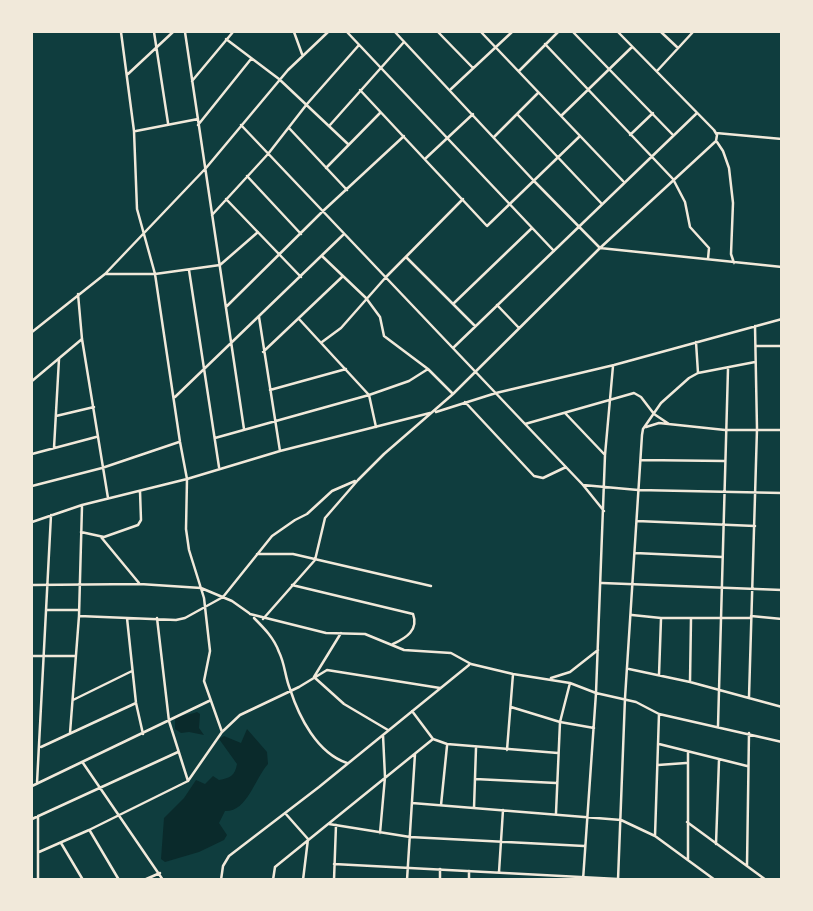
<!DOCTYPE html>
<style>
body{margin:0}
#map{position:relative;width:813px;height:911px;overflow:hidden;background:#0f3d3e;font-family:"Fira Sans Condensed",sans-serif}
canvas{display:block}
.frame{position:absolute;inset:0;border:33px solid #f1e9da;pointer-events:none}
</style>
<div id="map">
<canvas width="813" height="911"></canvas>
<div class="frame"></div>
</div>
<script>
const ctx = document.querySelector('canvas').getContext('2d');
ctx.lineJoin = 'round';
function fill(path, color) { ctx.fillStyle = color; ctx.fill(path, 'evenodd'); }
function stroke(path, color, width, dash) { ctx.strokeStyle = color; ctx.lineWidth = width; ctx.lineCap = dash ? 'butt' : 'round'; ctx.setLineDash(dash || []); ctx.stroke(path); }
const water = new Path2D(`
 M197,712L200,714L199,728L204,735L189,732L181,733L175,729V718C182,714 189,715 197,712Z
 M247,729L267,752L268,764C254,780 247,812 225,811L219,823L227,835L224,840L199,852L165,862L161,859L164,818L184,798L196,780L205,784L213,776L219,780C230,778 235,776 237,764L219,739L224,736L241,743Z`);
const minor = new Path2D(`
 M154,32L168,123
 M185,32L244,429
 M294,32L302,54
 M347,32L554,251
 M395,32L534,181L600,248L782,267
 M438,32L473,68
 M481,32L623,181
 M573,32L673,135
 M661,32L678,48
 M226,39L279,79L349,145
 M545,44L673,179L685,202L690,227L709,248L708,259
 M519,71L558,32
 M657,71L693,32
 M128,74L173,32
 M192,81L233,32
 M451,89L512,32
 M360,90L487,226L580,136
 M517,114L602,204
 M562,115L632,47
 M198,125L251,59
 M241,125L583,485L604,511
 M330,125L404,42
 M289,128L347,190
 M136,131L198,119
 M716,133L782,139
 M630,135L653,113
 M494,137L538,93
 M717,142L723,151L729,168L733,203L731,254L734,263
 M426,158L473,114
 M326,168L380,113
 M247,176L301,234
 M226,199L301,277
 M212,215L268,154L307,104L359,45
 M322,256L366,298L380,317L384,336L428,369L453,394
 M406,257L475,326
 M189,270L219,467
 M105,274H155L220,265L258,232
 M78,294L82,339L108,498
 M453,304L532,228
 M497,305L519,328
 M227,306L323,211L404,136
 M259,317L280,451
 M299,319L369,395L376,427
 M32,332L105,274L206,168L288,70L328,32
 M322,342L341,328L386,277L463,199
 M696,342L698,373
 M757,346H782
 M453,348L697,113
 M263,352L342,277
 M32,381L82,339
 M270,390L346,369
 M175,397L344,234
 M465,402L534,476L543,478L566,467
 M436,412L496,393L614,365L782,319
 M565,413L605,455
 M56,416L94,407
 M525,424L634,393L641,397L654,414L669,424
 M646,427L659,423L725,430H782
 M215,438L369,395L409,381L428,369
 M54,448L59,359
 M32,454L96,437
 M641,460L725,461
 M583,485L638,490L782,493
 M32,486L102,468L179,442
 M637,521L755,526
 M32,522L82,505L187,479L280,451L430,413
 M81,532L104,537L138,525L141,520L140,491
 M101,537L139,583
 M635,553L722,557
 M257,554H293L431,586
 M602,583L782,590
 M32,585L140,584L201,588L232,601L249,613
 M292,585L413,614C419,630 406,638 393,644
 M47,610H79
 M250,614L326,633L365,634L404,650L451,653L471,664L513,674L570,683L596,693L636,702L659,714L782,742
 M632,615L661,618H751
 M79,616L176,620L185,618L223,597L272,536L295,520L307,514L332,491L355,481
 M751,616L782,619
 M127,618L136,703L143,734
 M157,618L169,721L188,781
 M254,618C264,628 274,638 279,652C285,664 285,677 290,689C299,717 317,753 347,763
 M263,619L315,560L325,518L358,480L384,454L453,394L600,248L716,141L717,135L714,130L618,32
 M341,633L314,677L344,704L388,730
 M32,656H76
 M629,669L690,682L782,707
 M659,675L661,619
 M551,678L570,672L598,650
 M690,682L691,619
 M749,697L757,429L755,326
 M73,700L132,671
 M511,707L560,722L594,728
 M412,711L433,739L447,744L558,753
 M718,726L728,369
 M222,732L240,715L299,687L327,670L440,688
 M70,733L79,616L82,506
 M659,744L747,766
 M41,747L136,703
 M507,750L513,674
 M83,763L163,880
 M658,765L686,763
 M475,779L556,783
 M37,783L51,515
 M32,786L209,701
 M412,803L621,820L655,836L715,880
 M441,805L447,746
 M474,808L476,748
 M285,813L308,839
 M556,813L560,722L570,683
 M38,816V880
 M32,819L178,752
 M687,822L766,880
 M329,824L410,837L584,846
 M90,831L119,880
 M380,833L385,777L383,735
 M655,836L659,714
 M61,843L83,880
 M716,844L719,760
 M39,852L89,830L188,781L222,732L204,681L210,651L204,598L189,550L186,529L187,479L180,442L155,274L137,209L134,131L121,32
 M688,860V753
 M334,864L618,879
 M747,865L749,733
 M499,872L503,810
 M144,880L160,873
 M221,880L223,866L229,856L319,787L469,665
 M273,880L275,867L433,739
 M303,880L308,839
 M334,880L336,825
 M407,880L415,754
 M440,880V869
 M469,880V871
 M583,880L596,693L605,455L613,366
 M618,880L625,698L642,435L643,429L661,403L689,378L698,373L755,362`);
fill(water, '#0a2a2b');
stroke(minor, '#f1e9da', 2.5);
</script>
